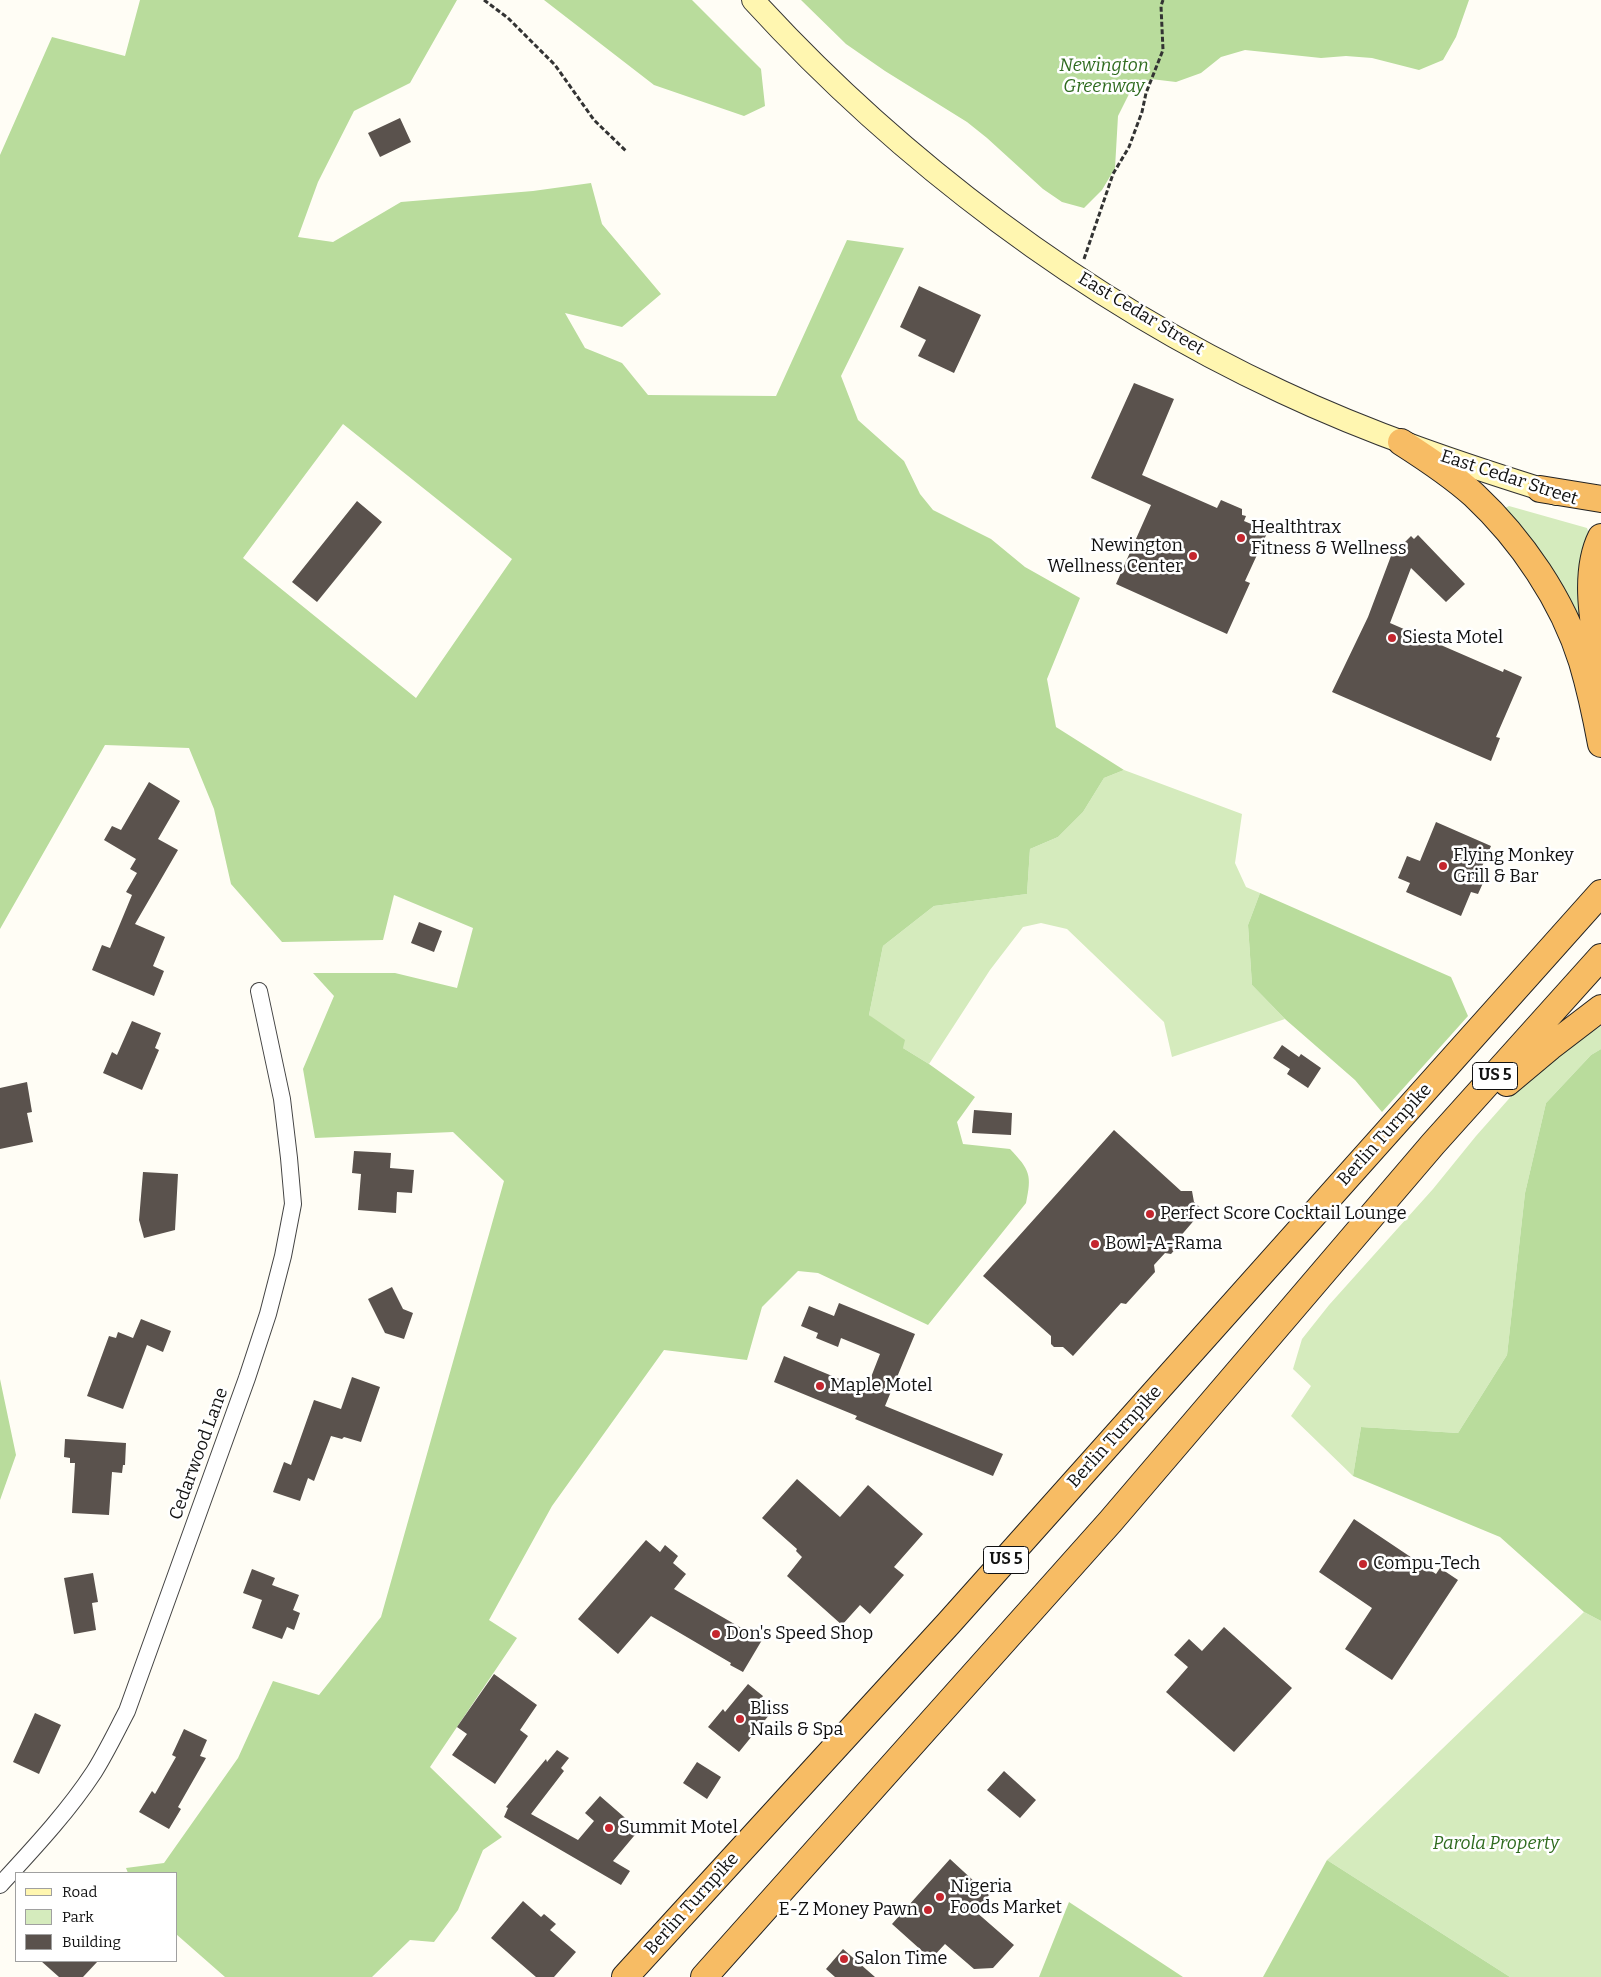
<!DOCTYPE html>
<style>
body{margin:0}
#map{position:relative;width:1601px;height:1977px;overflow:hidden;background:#fffdf5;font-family:Bitter,serif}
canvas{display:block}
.legend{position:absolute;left:15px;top:1872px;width:162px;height:90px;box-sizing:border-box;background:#fff;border:1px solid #a0a0a0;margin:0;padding:6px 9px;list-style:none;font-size:15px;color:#111}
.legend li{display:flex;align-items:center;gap:10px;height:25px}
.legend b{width:25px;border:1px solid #a0a0a0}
</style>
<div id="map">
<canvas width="1601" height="1977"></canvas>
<ul class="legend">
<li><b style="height:6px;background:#fff6b0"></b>Road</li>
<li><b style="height:14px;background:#d5ebbd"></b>Park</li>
<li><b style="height:14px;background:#5a524d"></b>Building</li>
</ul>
</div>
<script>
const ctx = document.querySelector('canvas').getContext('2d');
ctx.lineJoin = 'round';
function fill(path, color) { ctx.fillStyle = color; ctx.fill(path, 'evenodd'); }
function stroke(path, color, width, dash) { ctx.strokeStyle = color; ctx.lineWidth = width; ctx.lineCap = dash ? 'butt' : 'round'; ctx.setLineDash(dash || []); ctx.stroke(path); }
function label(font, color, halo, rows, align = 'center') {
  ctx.font = font + ' Bitter,serif'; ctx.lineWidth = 5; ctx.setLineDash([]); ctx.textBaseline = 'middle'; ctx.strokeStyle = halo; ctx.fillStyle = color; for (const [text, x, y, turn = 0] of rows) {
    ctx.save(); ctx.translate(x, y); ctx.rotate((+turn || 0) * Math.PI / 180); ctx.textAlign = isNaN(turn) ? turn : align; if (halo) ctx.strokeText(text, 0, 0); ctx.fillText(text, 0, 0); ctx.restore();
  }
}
const green = new Path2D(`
 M1509,506L1587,528L1589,534L1594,667L1503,509Z
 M1124,770L1242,814L1235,863L1246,887L1260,893L1248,925L1252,985L1285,1019L1172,1057L1164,1022L1067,929L1041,923L1023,927L990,970L929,1064L903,1048L869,1015L883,946L934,906L1027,894L1030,849L1058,837L1083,812L1104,778Z
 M1601,1026V1049L1591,1055L1546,1103L1525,1193L1507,1355L1458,1433L1361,1427L1353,1476L1291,1416L1311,1386L1293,1369L1302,1339L1329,1305L1433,1189L1476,1136L1522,1084L1572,1045Z
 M1584,1612L1601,1621V1977H1510L1327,1860Z`);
const forest = new Path2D(`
 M140,0H457L410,83L354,111L318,182L298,237L333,242L401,202L533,191L591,183L602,224L661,294L622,327L565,313L585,348L622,363L648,395L776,396L847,240L904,248L841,376L858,420L904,461L920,494L933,510L991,539L1025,567L1080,598L1047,679L1056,727L1124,770L1104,778L1083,812L1058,837L1030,849L1027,894L934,906L883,946L869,1015L905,1040L903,1048L929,1064L975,1097L957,1122L963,1144L1010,1149C1030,1170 1032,1175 1026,1203L928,1325L818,1273L798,1271L762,1307L747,1360L664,1350L552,1506L489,1620L517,1638L430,1767L502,1837L483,1850L458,1910L434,1942L410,1940L372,1977H225L176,1934V1873H128L126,1868L164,1863L238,1758L273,1681L319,1695L381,1617L504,1181L453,1132L315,1138L303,1069L334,996L313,973H395L457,988L473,928L394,895L383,940L282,942L231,884L214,809L189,748L105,745L0,929V155L52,37L125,56ZM343,424L512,559L416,698L243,558Z
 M544,0H692L761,69L765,106L744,116L654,85Z
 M801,0H1469L1456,37L1443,60L1419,70L1372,58L1346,56L1321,58L1245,50L1221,57L1201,73L1176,82L1151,79L1130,92L1118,116L1115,168L1102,190L1084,208L1062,202L1043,189L987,138L967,122L885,71L846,44Z
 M1260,893L1451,977L1468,1016L1382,1112L1355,1080L1285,1019L1252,985L1248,925Z
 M1601,1049V1621L1584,1612L1500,1537L1353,1476L1361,1427L1458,1433L1507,1355L1525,1193L1546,1103L1591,1055Z
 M0,1379L16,1455L0,1500Z
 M1327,1860L1510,1977H1263Z
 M1069,1902L1183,1977H1039Z`);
const building = new Path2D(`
 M400,118L411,142L380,157L368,133Z
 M919,286L981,315L954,373L918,356L926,340L900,327Z
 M1134,383L1174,399L1142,475L1217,508L1221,500L1242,509V515L1246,516L1244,521L1268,531L1245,581L1250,583L1227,634L1116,584L1151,505L1091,478Z
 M357,501L382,522L317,602L292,582Z
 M1418,535L1465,584L1446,602L1411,568L1390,623L1503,672L1504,669L1522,677L1496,737L1500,738L1491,761L1332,692L1368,617L1394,548H1399L1411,536L1414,539Z
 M149,782L180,801L158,839L178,850L135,924L165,937L153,966L164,971L154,996L92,970L102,945L110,948L132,895L126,892L137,873L130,869L136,859L104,840L112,826L121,830Z
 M1436,822L1491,846L1480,871L1487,874L1478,894L1471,892L1461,916L1406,892L1410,883L1398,878L1407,856L1420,861Z
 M419,922L442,931L434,952L411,943Z
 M132,1021L161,1033L155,1048L159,1050L142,1090L103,1073L112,1052L117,1055Z
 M1282,1045L1299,1057L1301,1054L1321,1068L1308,1088L1287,1074L1290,1069L1273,1058Z
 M27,1082L32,1112L27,1113L33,1142L0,1149V1088Z
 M974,1110L1012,1113L1011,1135L972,1133Z
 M1114,1130L1181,1191H1192L1194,1202L1203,1210L1178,1239V1246L1171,1254L1165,1253L1154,1265L1155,1272L1126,1304L1121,1303L1073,1356L1063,1347H1054L1051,1344V1336L983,1276Z
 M354,1151L391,1153L390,1168L414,1170L412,1193L397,1192L396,1213L358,1210L361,1174L352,1173Z
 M143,1172L178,1174L175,1230L144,1238L139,1220Z
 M392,1287L403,1309L413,1313L404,1339L385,1333L368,1299Z
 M839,1303L915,1334L885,1406L1003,1454L993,1476L855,1419L857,1416L774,1382L784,1356L866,1390L880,1354L841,1338L838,1347L816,1338L818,1333L801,1326L809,1306L834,1316Z
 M141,1319L171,1331L163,1352L147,1345L123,1409L87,1396L109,1336L116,1338L118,1332L133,1338Z
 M352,1377L380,1387L361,1442L344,1437L342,1439L331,1436L314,1481L308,1478L300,1501L273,1492L284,1462L291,1465L314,1400L341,1409Z
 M65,1439L126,1443L125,1465H123L122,1473L112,1472L109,1515L72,1513L75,1463H70V1458L64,1457Z
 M797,1479L840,1517L868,1485L923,1534L894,1567L904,1575L870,1614L860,1605L842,1625L787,1576L802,1557L796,1551L797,1549L762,1518Z
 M1354,1519L1436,1574L1440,1568L1458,1580L1392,1680L1345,1649L1372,1608L1319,1572Z
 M646,1540L660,1552L665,1545L678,1556L673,1563L686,1574L674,1589L762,1640L743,1672L730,1665L731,1663L651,1616L618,1654L578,1619Z
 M252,1569L275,1578L272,1585L299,1595L293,1610L300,1613L294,1630L287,1627L282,1639L252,1628L262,1600L243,1593Z
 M93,1573L98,1602L92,1603L96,1630L74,1634L64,1578Z
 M1224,1627L1292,1688L1234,1752L1166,1692L1188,1667L1174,1655L1189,1639L1202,1651Z
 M494,1674L537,1705L520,1730L528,1736L495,1784L452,1755L467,1734L457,1727Z
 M748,1684L763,1696L761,1699L774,1709L739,1752L708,1727L723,1709L725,1712Z
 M35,1713L61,1725L39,1774L13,1762Z
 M184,1729L207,1740L200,1756L206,1758L178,1807L181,1809L169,1829L139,1812L152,1791L155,1794L176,1757L172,1755Z
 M557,1750L569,1758L561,1768L564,1771L531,1814L578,1840L594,1821L585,1813L600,1796L639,1830L613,1861L630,1871L621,1885L504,1817L508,1808L506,1807L546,1759L547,1762Z
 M697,1762L721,1777L707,1799L683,1783Z
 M1004,1771L1036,1800L1020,1818L987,1790Z
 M950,1859L989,1895L975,1911L1014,1945L993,1968L974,1969L945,1944L931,1959L892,1924Z
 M523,1901L541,1917L544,1914L556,1924L550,1930L576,1952L554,1977H536L491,1938Z
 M843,1949L875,1977H835L826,1969Z
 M41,1961H98L83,1977H59Z`);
const path = new Path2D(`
 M484,0L508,18L555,65L594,120L626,151
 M1084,259L1113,174L1129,147L1142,112L1146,93L1163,50L1161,6L1163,0`);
const minor = new Path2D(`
 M0,1885C33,1849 67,1813 94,1772C106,1753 116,1732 127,1711L247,1378L268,1314L283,1256L293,1204L289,1158L282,1099L259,991`);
const secondary = new Path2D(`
 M753,0C899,160 1086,301 1282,392C1371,434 1464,465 1557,494`);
const trunk = new Path2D(`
 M1401,442C1426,458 1452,475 1474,495C1521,539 1563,600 1582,662C1590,689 1596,717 1601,744
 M1540,489L1601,499
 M1601,537C1582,575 1595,631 1601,672
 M1507,1083L1550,1047L1601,1008
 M625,1977L948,1624L1601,893
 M704,1977L1110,1522L1433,1144L1601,957`);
const markers = [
 [1241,538,5,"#c4262e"],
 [1193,556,5,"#c4262e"],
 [1392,638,5,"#c4262e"],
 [1443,866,5,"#c4262e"],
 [1150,1214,5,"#c4262e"],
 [1095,1244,5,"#c4262e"],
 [820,1386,5,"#c4262e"],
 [1363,1564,5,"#c4262e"],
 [716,1634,5,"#c4262e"],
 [740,1719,5,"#c4262e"],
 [609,1828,5,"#c4262e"],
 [940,1897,5,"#c4262e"],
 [928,1910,5,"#c4262e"],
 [844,1959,5,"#c4262e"]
];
const shields = [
 [1495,1076,45],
 [1006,1560,45]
];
const shieldNames = [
 ["US 5",1495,1076],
 ["US 5",1006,1560]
];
const parkNames = [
 ["Newington",1104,66],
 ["Greenway",1104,87],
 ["Parola Property",1496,1844]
];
const streetNames = [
 ["East Cedar Street",1141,314,31],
 ["East Cedar Street",1509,478,18],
 ["Berlin Turnpike",1385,1135,-48],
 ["Berlin Turnpike",1115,1437,-48],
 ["Cedarwood Lane",199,1454,-70],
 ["Berlin Turnpike",692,1904,-48]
];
const poiNames = [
 ["Healthtrax",1251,528],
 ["Fitness & Wellness",1251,549],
 ["Newington",1183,546,"right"],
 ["Wellness Center",1183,567,"right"],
 ["Siesta Motel",1402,638],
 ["Flying Monkey",1453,856],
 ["Grill & Bar",1453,877],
 ["Perfect Score Cocktail Lounge",1160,1214],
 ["Bowl-A-Rama",1105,1244],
 ["Maple Motel",830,1386],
 ["Compu-Tech",1373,1564],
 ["Don's Speed Shop",726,1634],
 ["Bliss",750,1709],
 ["Nails & Spa",750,1730],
 ["Summit Motel",619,1828],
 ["Nigeria",950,1887],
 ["Foods Market",950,1908],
 ["E-Z Money Pawn",918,1910,"right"],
 ["Salon Time",854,1959]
];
fill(green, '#d5ebbd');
fill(forest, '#b9dc9c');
fill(building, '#5a524d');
stroke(minor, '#444', 18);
stroke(secondary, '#333', 24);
stroke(trunk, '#222', 28);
stroke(path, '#333', 3, [5, 2.5]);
stroke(minor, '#fff', 16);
stroke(secondary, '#fff6b0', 22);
stroke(trunk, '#f7bc64', 26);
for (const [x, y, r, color] of markers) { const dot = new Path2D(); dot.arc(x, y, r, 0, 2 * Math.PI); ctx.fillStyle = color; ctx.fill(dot); stroke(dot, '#fff', 2); }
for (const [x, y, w] of shields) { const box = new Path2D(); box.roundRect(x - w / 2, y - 13.5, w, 27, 4); ctx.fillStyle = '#fff'; ctx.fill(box); stroke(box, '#111', 1); }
label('bold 16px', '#111', null, shieldNames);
label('italic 18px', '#2f6b1f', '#fff', parkNames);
label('18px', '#111', '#fff', streetNames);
label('18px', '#111', '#fff', poiNames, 'left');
</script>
